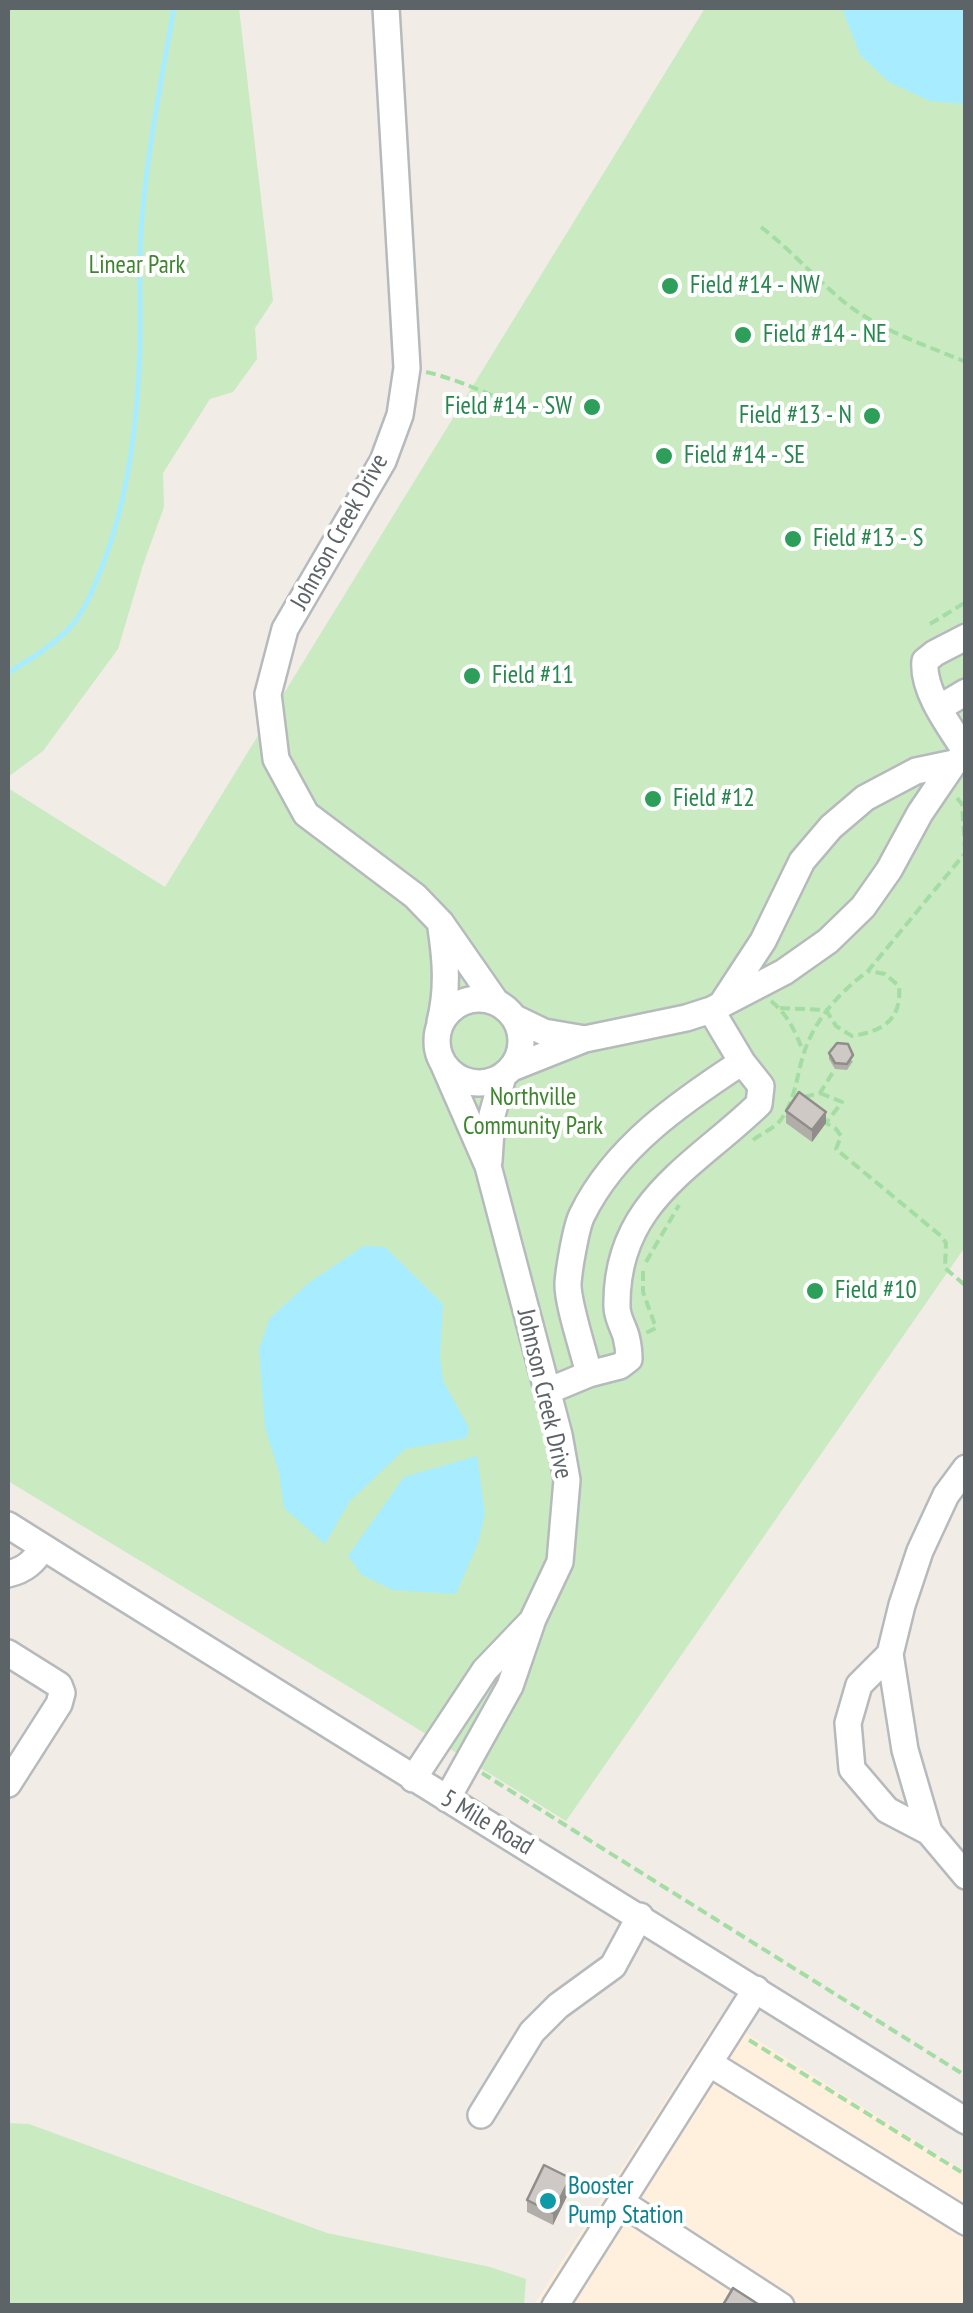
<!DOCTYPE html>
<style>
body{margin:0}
#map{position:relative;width:973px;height:2313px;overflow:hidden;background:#f1ece6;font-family:"PT Sans Narrow",sans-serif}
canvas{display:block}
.frame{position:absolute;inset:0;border:10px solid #5d6467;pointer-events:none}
</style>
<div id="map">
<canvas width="973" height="2313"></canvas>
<div class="frame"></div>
</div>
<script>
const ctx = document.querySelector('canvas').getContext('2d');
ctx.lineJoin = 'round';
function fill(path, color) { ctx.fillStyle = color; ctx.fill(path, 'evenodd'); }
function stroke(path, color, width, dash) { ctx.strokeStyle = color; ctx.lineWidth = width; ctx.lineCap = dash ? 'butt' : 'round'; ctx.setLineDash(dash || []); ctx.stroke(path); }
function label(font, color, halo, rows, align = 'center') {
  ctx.font = font + ' "PT Sans Narrow",sans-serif'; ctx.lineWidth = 8; ctx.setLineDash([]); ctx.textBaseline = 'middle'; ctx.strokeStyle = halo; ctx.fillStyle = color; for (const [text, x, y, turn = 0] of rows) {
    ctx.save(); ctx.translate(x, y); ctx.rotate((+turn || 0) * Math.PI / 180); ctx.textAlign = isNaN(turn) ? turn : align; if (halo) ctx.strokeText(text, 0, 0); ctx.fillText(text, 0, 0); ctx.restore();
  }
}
const commercial = new Path2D(`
 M720,2016L965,2172V2305L533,2306Z`);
const green = new Path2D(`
 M8,8H239L273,301L255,328L257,359L233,392L210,399L163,473L164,507L143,565L118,649L43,751L8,777Z
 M705,8H965V1247L566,1821L379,1705L8,1481V788L165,887Z
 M8,2123L29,2124L327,2233L490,2267L526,2279L524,2305H8Z`);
const water = new Path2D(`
 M842,8H965V104L930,101L889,82L860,55Z
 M364,1246L385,1247L443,1304L440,1357L443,1381L469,1428L467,1438L405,1449L350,1501L325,1544L284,1508L279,1472L265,1428L259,1349L270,1318L310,1282Z
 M477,1456L485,1514L478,1543L456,1594L393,1590L362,1575L348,1556L404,1477Z`);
const stream = new Path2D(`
 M8,673C31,659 56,644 74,623C88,605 96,582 104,562C127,500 136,434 139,369C142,323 138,278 141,232C146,157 161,82 174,8`);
const path = new Path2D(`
 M761,227C791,250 815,278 844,302C879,330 925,345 966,362
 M426,372C462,380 494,398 528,409
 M930,624L966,602
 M957,798L962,804L965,851
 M771,1001C788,1015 795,1031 803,1051
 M780,1008L826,1010L836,1026L852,1036C883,1031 902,1020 899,986L885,974L868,971
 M820,1093L842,1102L826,1123L836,1129L841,1136L836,1149L941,1236L946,1243L945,1268L966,1286
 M804,1097L820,1093L835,1069
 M753,1140C761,1134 772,1129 779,1122C798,1099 796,1069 808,1042C821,1012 843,990 868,971L966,852
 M646,1262L679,1205
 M643,1271V1292L656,1328L646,1333
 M482,1773L966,2076
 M749,2040L966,2175`);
const minor = new Path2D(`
 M386,8L407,368L400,415L383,461L285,629L268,694L276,759L306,814L415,896L441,923L496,1002
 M966,637L935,653L925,661C922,691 950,727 966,752
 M939,708L966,692
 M437 1041a42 42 0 1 1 84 0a42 42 0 1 1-84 0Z
 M723,1002L763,941L802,861L831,827L865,798L916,771L954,763L960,759
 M515,1018L544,1032L585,1039
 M440,1022C448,990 446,961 441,928
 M443,1063L488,1166L559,1435L567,1480L560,1562L533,1619L510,1686L447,1799
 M512,1068L585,1039L686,1018L711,1010L784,972L828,941L863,907L889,870L920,813L954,763
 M489,1161L492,1115L503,1076
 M589,1374C584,1352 567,1302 568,1283C569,1269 576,1227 582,1215C615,1147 681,1102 742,1062
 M548,1391L589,1374L620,1366L629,1359C629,1351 628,1344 626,1336C623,1326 617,1317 617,1307C615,1202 694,1167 759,1104L761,1086L742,1062L711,1010
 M966,1468L946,1495L920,1551L902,1605L890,1654L905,1750L929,1832L966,1876
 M8,1525C326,1725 647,1920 966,2121
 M8,1574C25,1570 34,1562 43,1547
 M8,1653L59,1685L62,1693L59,1704L8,1784
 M890,1654L859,1685L848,1723L852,1769L887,1810L929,1832
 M413,1779L485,1670L530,1623
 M709,2063L966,2222
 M481,2115L532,2032L558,2006L613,1966L640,1916
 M621,2202L781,2306
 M555,2306L756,1989`);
const wall = new Path2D(`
 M829,1053L853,1061L847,1070L835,1069L829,1059Z
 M786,1111L826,1123L812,1142L786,1123Z
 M570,2190L553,2225L527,2212V2200Z`);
const shadedWall = new Path2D(`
 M826,1112V1123L812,1142V1130Z
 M570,2178V2190L553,2225V2213Z`);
const building = new Path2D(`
 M837,1043L848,1044L853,1055L847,1064L835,1063L829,1053Z
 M799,1092L826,1112L812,1130L786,1111Z
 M544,2165L570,2178L553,2213L527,2200Z
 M733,2288L761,2306H724L723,2305Z`);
const markers = [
 [670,286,10,"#2e9e5b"],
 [743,335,10,"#2e9e5b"],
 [592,407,10,"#2e9e5b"],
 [872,416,10,"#2e9e5b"],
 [664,456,10,"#2e9e5b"],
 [793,539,10,"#2e9e5b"],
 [472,676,10,"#2e9e5b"],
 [653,799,10,"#2e9e5b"],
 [815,1291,10,"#2e9e5b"],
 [548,2201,10,"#0f9aa8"]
];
const parkNames = [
 ["Linear Park",137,266],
 ["Northville",533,1098],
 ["Community Park",533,1127]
];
const leisureNames = [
 ["Field #14 - NW",690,286],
 ["Field #14 - NE",763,335],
 ["Field #14 - SW",572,407,"right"],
 ["Field #13 - N",852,416,"right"],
 ["Field #14 - SE",684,456],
 ["Field #13 - S",813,539],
 ["Field #11",492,676],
 ["Field #12",673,799],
 ["Field #10",835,1291]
];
const streetNames = [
 ["Johnson Creek Drive",340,532,-61],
 ["Johnson Creek Drive",544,1394,77],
 ["5 Mile Road",487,1823,31]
];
const cultureNames = [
 ["Booster",568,2187],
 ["Pump Station",568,2216]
];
fill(commercial, '#ffefdd');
fill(green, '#caeac1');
fill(water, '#a8edff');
stroke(stream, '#a8edff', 5);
stroke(minor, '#b6babd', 30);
stroke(path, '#a3dda4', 4, [10, 5]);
stroke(minor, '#fff', 25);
fill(wall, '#b1ada9');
fill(shadedWall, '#908d8a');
fill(building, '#cec9c5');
stroke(building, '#908d8a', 2.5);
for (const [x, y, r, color] of markers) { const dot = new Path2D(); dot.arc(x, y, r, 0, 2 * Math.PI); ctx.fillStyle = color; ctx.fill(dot); stroke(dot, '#fff', 4); }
label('25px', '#3e862e', '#fff', parkNames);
label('25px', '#27864d', '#fff', leisureNames, 'left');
label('25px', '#5d6467', '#fff', streetNames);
label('25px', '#0d838f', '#fff', cultureNames, 'left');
</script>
